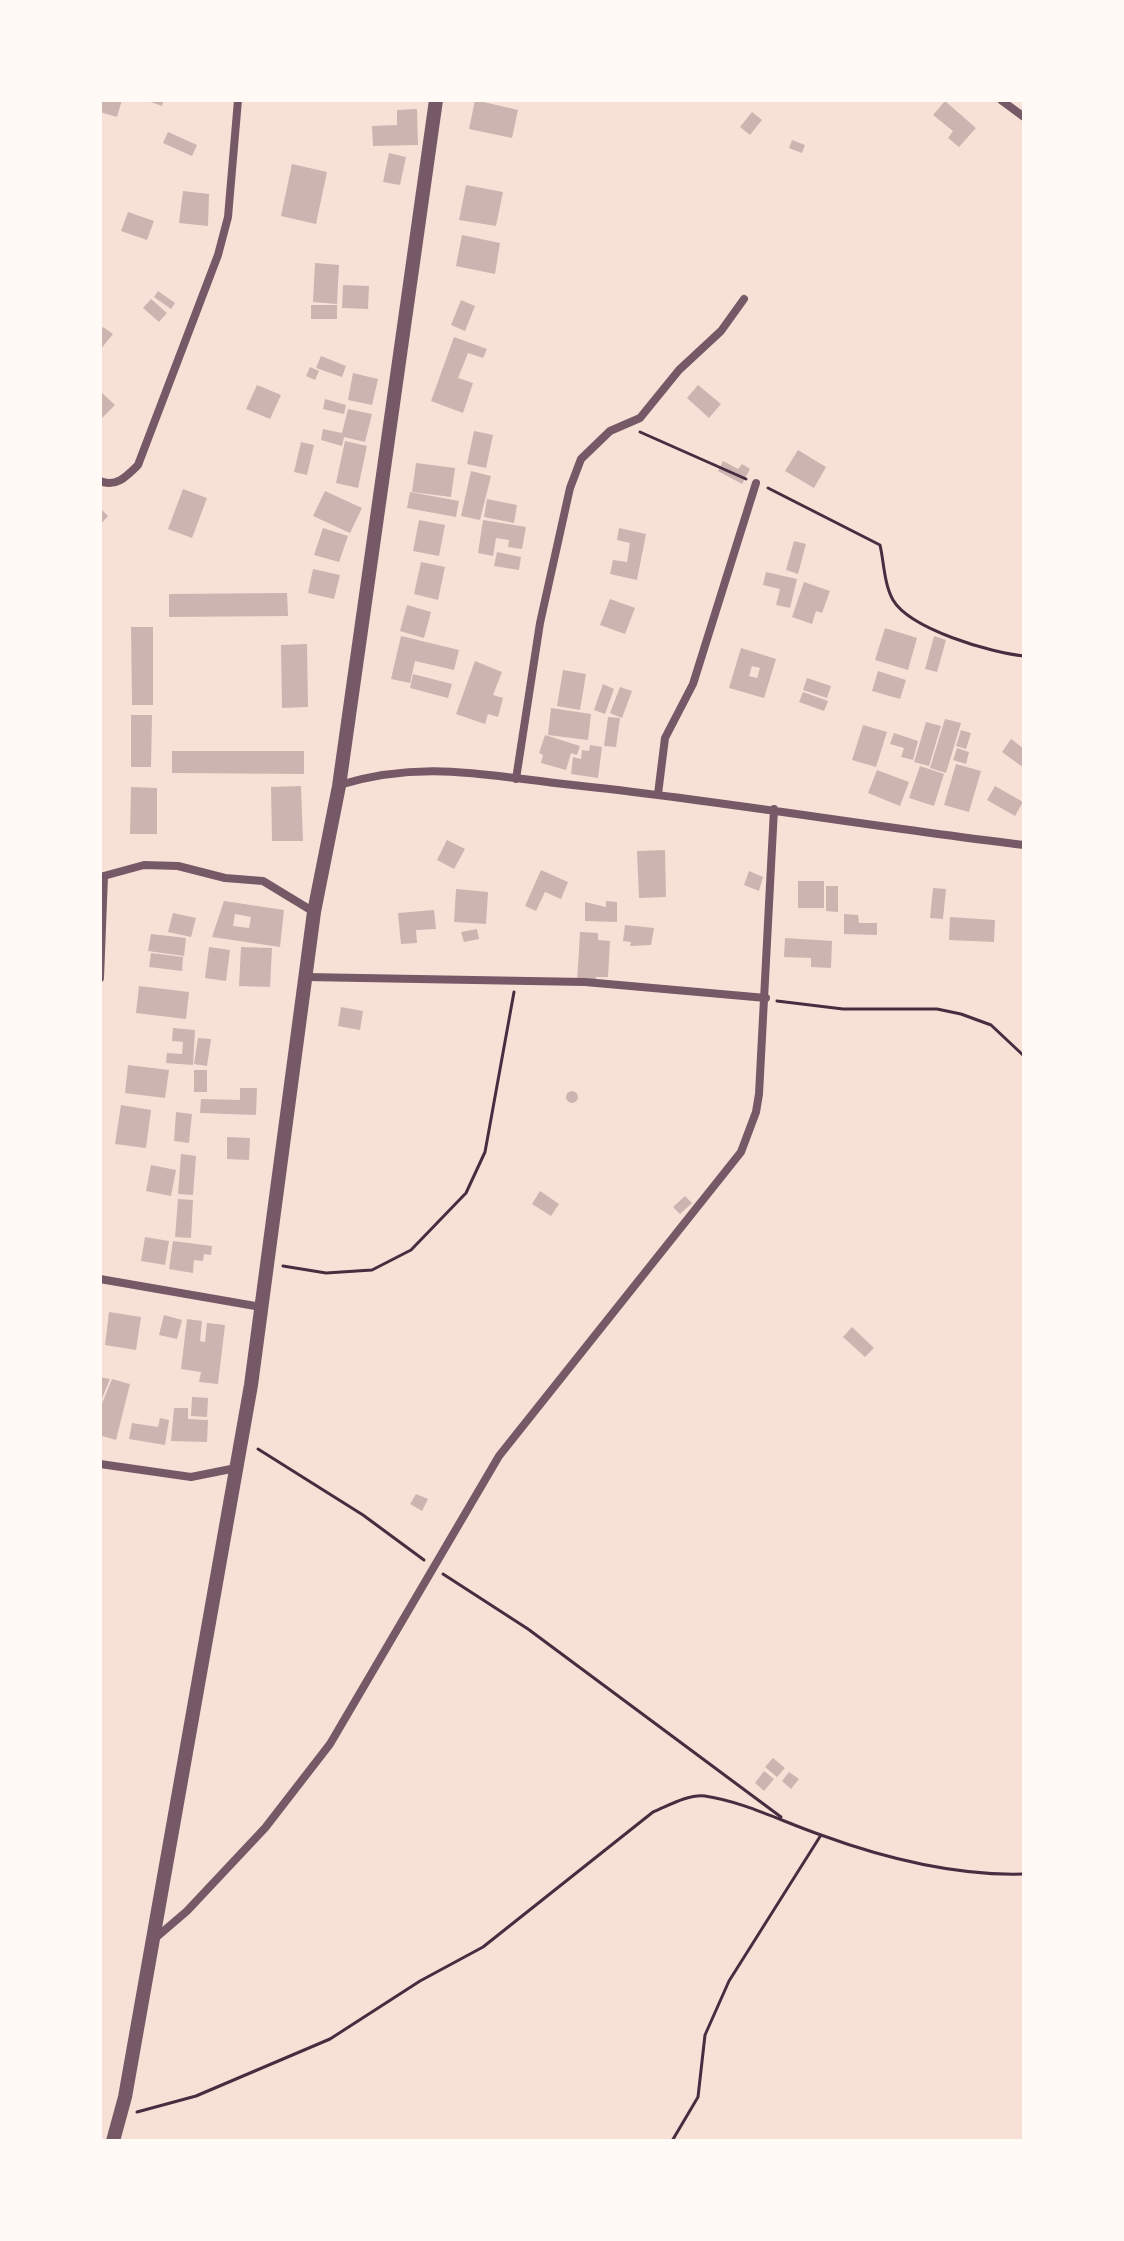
<!DOCTYPE html>
<style>
body{margin:0}
#map{position:relative;width:1124px;height:2241px;overflow:hidden;background:#f7e1d7;font-family:Cabin,sans-serif}
canvas{display:block}
.frame{position:absolute;inset:0;border:102px solid #fffaf5;pointer-events:none}
</style>
<div id="map">
<canvas width="1124" height="2241"></canvas>
<div class="frame"></div>
</div>
<script>
const ctx = document.querySelector('canvas').getContext('2d');
ctx.lineJoin = 'round';
function fill(path, color) { ctx.fillStyle = color; ctx.fill(path, 'evenodd'); }
function stroke(path, color, width, dash) { ctx.strokeStyle = color; ctx.lineWidth = width; ctx.lineCap = dash ? 'butt' : 'round'; ctx.setLineDash(dash || []); ctx.stroke(path); }
const building = new Path2D(`
 M100,100H122L117,117L100,112Z
 M145,100H164L162,106Z
 M475,100L518,110L512,138L469,129Z
 M945,101L976,128L959,147L948,138L953,131L933,115Z
 M417,109L418,145L373,146L372,126L397,125V110Z
 M752,112L762,120L750,135L740,127Z
 M168,132L197,145L192,156L163,143Z
 M792,140L805,145L802,153L789,148Z
 M389,153L406,157L400,185L383,182Z
 M292,164L327,172L316,224L281,216Z
 M466,185L503,192L496,226L459,220Z
 M183,191L209,194L208,226L179,223Z
 M128,212L154,221L147,240L121,231Z
 M462,235L500,243L495,274L456,266Z
 M315,263L339,265L337,304L313,302Z
 M343,285L369,286L368,309L342,308Z
 M158,291L175,303L171,309L154,297Z
 M151,299L167,313L159,322L143,308Z
 M461,300L475,306L465,331L451,325Z
 M311,305H337V319H311Z
 M103,327L113,334L100,350V331Z
 M454,337L487,349L483,358L468,353L458,378L473,383L463,413L431,401Z
 M321,356L346,366L342,377L316,368Z
 M310,367L319,371L315,380L306,376Z
 M353,373L378,379L372,405L348,400Z
 M257,385L281,395L270,419L246,409Z
 M698,385L721,404L709,418L687,398Z
 M100,391L115,405L100,420Z
 M325,399L346,405L344,414L323,409Z
 M348,409L372,414L365,442L344,437L342,446L321,440L323,429L342,433Z
 M474,431L493,435L486,468L467,464Z
 M345,441L367,446L358,488L336,483Z
 M301,442L314,445L307,475L294,472Z
 M798,450L826,467L814,488L785,471Z
 M723,461L738,469L742,464L750,469L742,484L718,471Z
 M416,463L455,468L451,497L412,492Z
 M471,471L491,476L480,520L461,516Z
 M183,489L207,498L192,538L168,529Z
 M325,491L362,508L350,533L313,516Z
 M410,492L459,501L456,517L407,508Z
 M487,499L517,505L514,523L484,517Z
 M100,508L108,516L100,525Z
 M419,520L445,525L439,556L413,551Z
 M483,520L526,527L522,549L508,547L509,540L496,538L493,556L478,553Z
 M323,528L348,536L339,562L314,555Z
 M619,528L646,534L637,580L610,574L613,560L627,562L630,543L617,540Z
 M794,541L806,544L798,574L786,570Z
 M497,552L521,557L519,570L494,566Z
 M421,562L445,567L438,600L414,594Z
 M313,569L340,575L334,599L308,593Z
 M766,572L797,579L790,608L776,605L780,589L763,585Z
 M804,582L830,591L822,613L816,611L812,624L792,617Z
 M287,593L288,616L169,617V594Z
 M610,599L635,608L625,634L600,625Z
 M407,605L431,612L424,638L400,631Z
 M131,627H153V705H132Z
 M885,628L917,638L908,670L875,660Z
 M401,636L459,650L454,670L415,661L410,683L391,679Z
 M934,636L946,640L937,672L925,669Z
 M307,644L308,707L282,708L281,645Z
 M741,648L776,659L764,698L729,688ZM752,666L760,668L757,678L749,676Z
 M475,661L502,672L493,695L503,698L498,717L488,714L485,724L456,714Z
 M563,670L586,674L580,710L557,706Z
 M878,671L906,680L900,699L872,691Z
 M413,674L452,684L448,698L410,688Z
 M807,678L831,686L827,698L803,690Z
 M603,684L614,689L605,714L594,710Z
 M620,687L632,691L622,718L610,713Z
 M803,692L828,701L824,711L799,702Z
 M551,708L591,714L588,740L548,735Z
 M131,715H152L151,767H131Z
 M608,717L620,718L616,747L604,746Z
 M945,719L961,723L946,773L930,768Z
 M926,722L941,726L929,766L914,762Z
 M863,725L887,732L876,767L852,760Z
 M961,730L971,733L966,749L956,746Z
 M894,733L918,741L913,760L901,757L904,748L890,744Z
 M545,735L580,746L577,755L571,753L566,770L541,763L543,755L539,753Z
 M1011,739L1024,749V768L1002,752Z
 M590,745L602,747L598,778L571,774L573,757L581,759L582,750L589,751Z
 M957,748L969,752L966,764L953,760Z
 M172,751H304V774L172,773Z
 M956,764L981,771L969,812L944,805Z
 M920,766L944,774L934,806L909,798Z
 M877,770L909,782L900,806L868,793Z
 M301,786L303,841H272L271,787Z
 M995,786L1023,802L1015,816L987,800Z
 M131,787L157,788V834H130Z
 M447,840L465,849L454,869L437,860Z
 M665,850L666,897L639,898L637,851Z
 M541,870L568,882L561,899L545,892L536,911L525,906Z
 M749,871L763,877L759,891L744,885Z
 M798,881H824V908H798Z
 M826,886H838V912L826,911Z
 M933,888L946,889L943,919L930,918Z
 M456,889L488,892L486,924L454,922Z
 M224,901L284,910L280,947L212,937ZM235,914L251,917L249,928L233,926Z
 M606,901L617,902V922L585,921V902L606,907Z
 M434,910L436,929L416,930L417,943L401,944L398,913Z
 M173,913L196,918L191,937L168,932Z
 M844,914L858,915L859,923H877V935L844,934Z
 M950,917L995,920L994,942L949,940Z
 M625,925L654,928L651,945L630,946L631,942L623,941Z
 M477,929L479,939L464,942L461,932Z
 M580,932L598,933V940L610,941L608,977H596V984L577,983Z
 M151,934L186,938L184,956L148,951Z
 M785,938L832,941L831,968L811,967V958L784,957Z
 M209,947L230,950L226,981L205,978Z
 M241,947L272,948L270,987L239,986Z
 M151,953L183,957L182,971L149,967Z
 M139,986L189,992L186,1019L136,1013Z
 M341,1007L363,1011L360,1030L338,1026Z
 M173,1028L195,1030L193,1065L166,1063L167,1053L182,1054L183,1042L172,1041Z
 M198,1038L211,1039L207,1066L194,1064Z
 M128,1065L169,1070L165,1098L125,1093Z
 M194,1070H207V1092H194Z
 M240,1088H257L256,1115L200,1113L201,1099L240,1100Z
 M566 1097a6 6 0 1 1 12 0a6 6 0 1 1-12 0Z
 M121,1105L151,1110L146,1148L115,1144Z
 M176,1112L192,1114L189,1143L174,1141Z
 M227,1137L250,1138L249,1160L227,1159Z
 M181,1154L196,1156L193,1195L178,1194Z
 M151,1165L176,1170L171,1196L146,1191Z
 M540,1191L559,1204L551,1216L532,1204Z
 M685,1196L692,1203L680,1214L673,1207Z
 M178,1199L193,1200L191,1238L175,1237Z
 M145,1237L169,1241L165,1265L141,1261Z
 M173,1241L212,1246L211,1255L204,1254L203,1261L194,1260L193,1273L169,1269Z
 M109,1312L141,1317L136,1350L105,1345Z
 M164,1315L182,1320L177,1339L159,1335Z
 M187,1319L202,1321L200,1341L205,1342L207,1323L225,1325L218,1384L199,1382L201,1372L181,1369Z
 M852,1327L874,1348L865,1357L843,1337Z
 M100,1377L110,1379L101,1401H100Z
 M112,1379L130,1384L116,1440L102,1436L100,1441V1408Z
 M192,1397L208,1398L207,1417L191,1416Z
 M174,1408H188V1419L208,1420L207,1442L171,1441Z
 M160,1418L169,1420L165,1445L129,1439L132,1423L158,1427Z
 M416,1494L428,1499L422,1511L410,1504Z
 M773,1758L785,1768L777,1777L765,1767Z
 M764,1771L774,1779L764,1791L755,1783Z
 M789,1772L799,1779L791,1789L782,1781Z`);
const path = new Path2D(`
 M640,432L746,479
 M768,488L880,545C884,562 884,584 893,600C910,629 991,653 1024,656
 M777,1001L843,1009H937L961,1014L991,1025L1024,1056
 M283,1266L326,1273L372,1270L411,1250L466,1193L485,1152L514,992
 M258,1449L363,1515L424,1560
 M443,1574L528,1629L781,1817
 M137,2112L196,2096L330,2039L420,1981L483,1947L653,1812C668,1806 688,1794 705,1796C745,1802 783,1822 821,1835C884,1858 957,1876 1024,1874
 M672,2141L698,2097L705,2035L729,1981L821,1835`);
const minor = new Path2D(`
 M1001,100L1024,117
 M100,481C116,488 127,476 138,465L218,255L228,217L238,100
 M516,779L540,623L570,488L581,459L610,431L640,418L679,370L721,331L744,299
 M339,785C424,759 487,776 573,785C724,801 873,827 1024,845
 M658,794L665,738L693,684L756,483
 M100,877L144,865L178,866L225,878L263,881L314,912
 M306,977L585,982L766,998
 M100,978L104,876
 M100,1279L261,1307
 M100,1464L191,1477L236,1468
 M152,1941L187,1911L265,1828L330,1744L499,1456L741,1152L756,1112L759,1094L774,809`);
const tertiary = new Path2D(`
 M113,2141L125,2097L251,1385L314,912L339,786L436,100`);
fill(building, '#ccb4b1');
stroke(path, '#4a2c40', 3);
stroke(minor, '#755966', 8);
stroke(tertiary, '#755966', 14);
</script>
